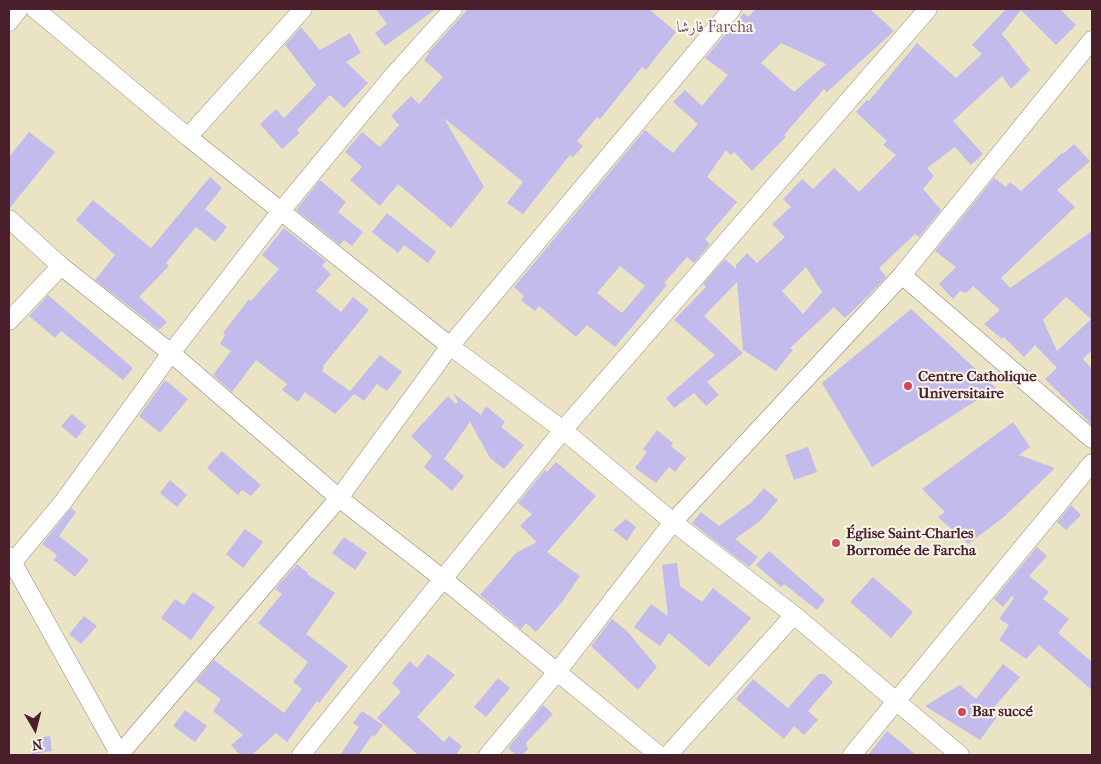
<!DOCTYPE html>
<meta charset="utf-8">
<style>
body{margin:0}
#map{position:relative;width:1101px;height:764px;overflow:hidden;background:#eae4c4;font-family:"IM FELL French Canon",serif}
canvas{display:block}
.frame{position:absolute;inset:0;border:10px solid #4a1f2b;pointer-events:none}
.north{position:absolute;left:10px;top:704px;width:50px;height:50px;-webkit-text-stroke:4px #fbf7ec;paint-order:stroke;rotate:172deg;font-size:14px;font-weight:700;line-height:20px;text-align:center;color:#4a1f2b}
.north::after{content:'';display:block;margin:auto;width:18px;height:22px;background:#4a1f2b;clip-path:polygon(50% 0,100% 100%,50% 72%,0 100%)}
</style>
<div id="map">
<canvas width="1101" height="764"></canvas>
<div class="frame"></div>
<div class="north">N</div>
</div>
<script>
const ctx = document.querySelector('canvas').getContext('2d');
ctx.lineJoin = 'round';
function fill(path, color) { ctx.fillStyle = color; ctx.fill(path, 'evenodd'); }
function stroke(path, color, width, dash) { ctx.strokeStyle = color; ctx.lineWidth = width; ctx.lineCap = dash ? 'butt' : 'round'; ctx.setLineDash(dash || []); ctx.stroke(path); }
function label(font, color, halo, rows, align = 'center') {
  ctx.font = font + ' "IM FELL French Canon",Amiri,serif'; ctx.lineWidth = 4; ctx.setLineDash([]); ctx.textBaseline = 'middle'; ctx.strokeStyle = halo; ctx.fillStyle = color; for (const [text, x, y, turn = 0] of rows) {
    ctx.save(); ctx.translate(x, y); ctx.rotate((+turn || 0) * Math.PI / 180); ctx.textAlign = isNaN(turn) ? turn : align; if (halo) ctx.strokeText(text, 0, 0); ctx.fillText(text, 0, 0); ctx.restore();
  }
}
const building = new Path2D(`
 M376,9H436L385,46L375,33L387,24Z
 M468,9H649L676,32L646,70L642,67L600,119L597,117L577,141L583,146L573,157L570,155L523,214L507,203L523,182L444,118L484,187L451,228L398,184L380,206L350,180L362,167L345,152L362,132L380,147L399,125L391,116L411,96L419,104L443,77L424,60L429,54L428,53Z
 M756,9H870L894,31L827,92L824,89L784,135L786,137L752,171L734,152L731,155L726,150L707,177L737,202L705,239L710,244L694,263L687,257L664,283L667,285L615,347L587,325L576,337L539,306L535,311L521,300L524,296L514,287L645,130L673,153L698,124L673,102L685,90L702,106L728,75L705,58L744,13L748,17ZM781,43L826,64L794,92L761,63ZM620,266L645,286L622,313L597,293Z
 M1006,9H1060L1076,25L1056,45L1021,10L1002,34L1030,70L1011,89L1002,76L953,121L983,154L971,165L955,147L927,168L934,176L923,189L941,210L919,237L915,234L879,268L886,277L861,303L845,318L834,307L790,348L793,350L776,371L743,350L737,282L704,316L743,353L707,382L719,395L706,406L694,393L674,408L666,398L715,355L674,320L706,287L703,284L725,259L736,269V265L747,253L757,263L785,237L772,224L791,207L783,199L802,179L813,189L834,168L859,192L896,155L883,145L887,141L856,112L867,100L869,101L917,43L956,78L982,54L972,45ZM806,267L822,292L803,314L782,291Z
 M301,27L320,50L350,33L361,53L346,62L368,83L344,108L330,95L297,130L300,133L282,149L260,124L276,109L284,118L316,85L285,45Z
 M29,132L55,152L9,209V157Z
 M1074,144L1090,161L1057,190L1075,207L1001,278L1010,288L1092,231V350L1083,359L1092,369V425L1045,379L1057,368L1035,345L1024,357L1004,337L1002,339L984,324L1000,310L973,286L966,293L960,291L953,299L939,284L956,267L935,251L994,178L1006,187L1010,182L1021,191L1062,153L1063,154ZM1066,297L1091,319L1057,351L1043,320Z
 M210,177L222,188L205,209L227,227L215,242L196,227L166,263L169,266L139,297L167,322L159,330L130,307L136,300L130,307L95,280L115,255L76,220L93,200L151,248Z
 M320,180L346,202L338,212L363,232L352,246L344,240L340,245L296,210Z
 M387,213L436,252L428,263L404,245L398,253L372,232Z
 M284,228L326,261L322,266L331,274L316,291L341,312L353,297L369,310L323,366L324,368L322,371L354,394L335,414L305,392L298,402L282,390L287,384L256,360L232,392L213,375L231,351L220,344L225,335L223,333L249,299L251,301L279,269L262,255Z
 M48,295L133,368L123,380L61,331L55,338L29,316Z
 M911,309L996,388L872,467L822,383Z
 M380,355L402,372L387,391L377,384L364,401L350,391Z
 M165,380L188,399L160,433L139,416Z
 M453,393L481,415L486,406L505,422L501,427L524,445L504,469L490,458L470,422L444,459L464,476L452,491L424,467L432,456L411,436L448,396L456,404L458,402Z
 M72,414L86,426L76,439L61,426Z
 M1013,422L1030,447L1019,455L1055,468L1004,517L968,544L938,517L945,512L922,489Z
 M657,430L673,443L671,446L686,458L675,472L669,467L656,483L635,468L647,452L643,449Z
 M808,447L817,472L794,480L785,455Z
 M222,451L261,485L251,496L242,490L238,495L207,468Z
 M556,462L596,496L547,552L580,576L562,602L536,632L526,623L521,629L480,595L516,553L537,542L520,526L532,514L518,503L545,470L547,472Z
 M170,480L187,495L177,507L160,493Z
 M764,488L778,500L760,521L735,539L758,557L749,567L692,523L701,512L719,526L752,502Z
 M1071,505L1081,515L1066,530L1057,522Z
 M71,508L76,512L59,536L89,560L75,577L54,560L57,555L42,544Z
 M626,519L636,527L627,541L613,530Z
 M245,529L263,542L243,568L226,554Z
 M344,537L367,553L355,570L332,553Z
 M1037,547L1047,556L1029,576L1049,592L1043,599L1069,619L1058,633L1092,662V690L1039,645L1026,659L999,640L1009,625L999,619L1014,598L1012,596L1003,607L994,599Z
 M769,551L825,600L817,610L784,584L781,587L756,565Z
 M677,563L680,586L702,602L713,588L751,618L709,667L669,633L660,646L634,627L651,604L668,616L662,565Z
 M297,564L308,573L307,574L335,593L306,634L348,666L319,703L317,701L287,742L276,733L252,755H240L231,745L243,735L213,711L221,699L196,681L214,660L284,713L302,689L293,682L308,662L258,623L282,594L275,589Z
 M873,577L913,612L891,638L850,602Z
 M193,592L215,607L191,640L161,618L175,599L184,605Z
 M84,616L97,626L81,644L69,634Z
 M612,619L627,631L657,667L638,690L591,646Z
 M428,654L455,675L417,717L444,742L449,736L462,746L457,753L459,755H418L377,718L401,692L392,683L410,661L417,668Z
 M1003,664L1020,677L990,712L997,717L980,740L925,706L960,685L976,699Z
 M818,674H824L833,682L808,711L818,720L804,735L794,726L784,739L736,699L753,679L788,708Z
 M498,678L510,688L486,717L474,707Z
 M543,705L553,714L526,743L528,749L522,755H516L508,748Z
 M185,710L207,726L195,742L173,726Z
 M362,711L383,725L374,737L372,735L359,755H340L359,727L353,723Z
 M887,731L916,755H868Z
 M50,736L52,751L32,754L31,739Z`);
const street = new Path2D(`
 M35,9L188,137L450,346L563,430L673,522L794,615L960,755
 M9,22L19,9
 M188,137L303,9
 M9,219L61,266L171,353L339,498L443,579L659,755
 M902,275L1092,439
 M9,321L61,266
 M9,556L120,755
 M13,562L63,502L171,353L281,211L391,78L453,9
 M116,755H119L339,498L450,346L732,9
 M301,755L563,430L928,9
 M488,755L557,672L673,522L902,275L1092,40
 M668,755L794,615
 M852,755L1092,463`);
const markers = [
 [908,386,5,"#d1495b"],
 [836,543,5,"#d1495b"],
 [962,712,5,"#d1495b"]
];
const poiNames = [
 ["Centre Catholique",918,377],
 ["Universitaire",918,394],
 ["Église Saint-Charles",846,534],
 ["Borromée de Farcha",846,551],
 ["Bar succé",972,712]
];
const neighbourhoodNames = [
 ["فارشا Farcha",715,28]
];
fill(building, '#c3bbeb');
stroke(street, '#9a8278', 19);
stroke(street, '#fff', 18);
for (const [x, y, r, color] of markers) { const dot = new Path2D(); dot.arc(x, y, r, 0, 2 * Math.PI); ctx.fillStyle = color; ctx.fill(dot); stroke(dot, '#fbf7ec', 2); }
label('bold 15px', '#4a1f2b', '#fbf7ec', poiNames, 'left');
label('16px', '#74566e', '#fbf7ec', neighbourhoodNames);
</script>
